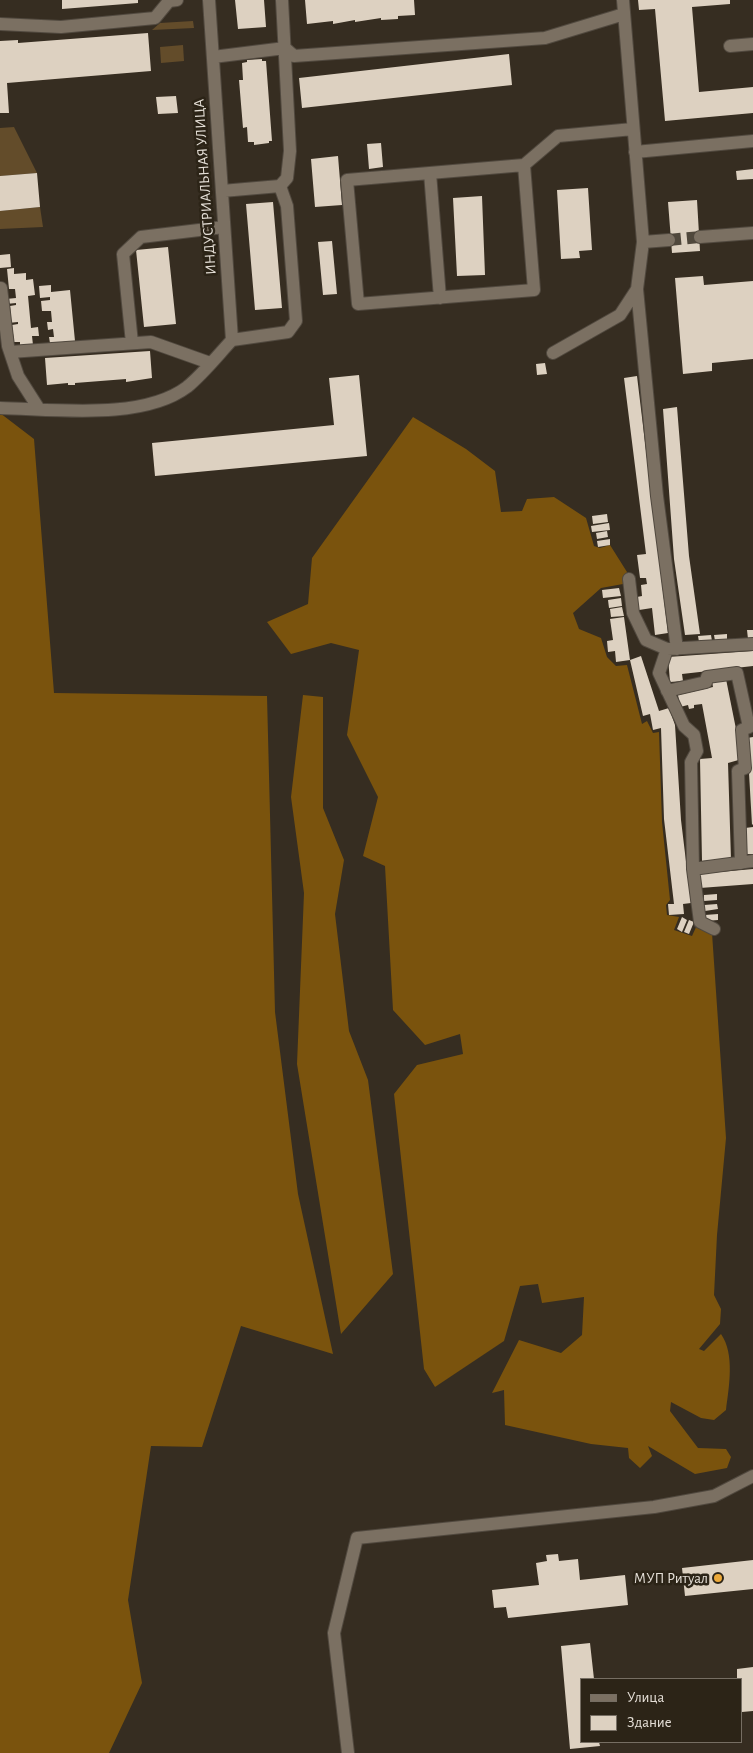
<!DOCTYPE html>
<meta charset="utf-8">
<style>
body{margin:0}
#map{position:relative;width:753px;height:1753px;overflow:hidden;background:#362d21;font-family:"Alegreya Sans",sans-serif}
canvas{display:block}
.legend{position:absolute;left:580px;top:1678px;width:162px;height:65px;box-sizing:border-box;background:#2c2417;border:1px solid #766e63;margin:0;padding:6px 9px;list-style:none;font-size:15px;color:#e4ded6}
.legend li{display:flex;align-items:center;gap:10px;height:25px}
.legend b{width:25px;border:1px solid #766e63}
</style>
<div id="map">
<canvas width="753" height="1753"></canvas>
<ul class="legend">
<li><b style="height:6px;background:#7b7062"></b>Улица</li>
<li><b style="height:14px;background:#ddd1c1"></b>Здание</li>
</ul>
</div>
<script>
const ctx = document.querySelector('canvas').getContext('2d');
ctx.lineJoin = 'round';
function fill(path, color) { ctx.fillStyle = color; ctx.fill(path, 'evenodd'); }
function stroke(path, color, width, dash) { ctx.strokeStyle = color; ctx.lineWidth = width; ctx.lineCap = dash ? 'butt' : 'round'; ctx.setLineDash(dash || []); ctx.stroke(path); }
function label(font, color, halo, rows, align = 'center') {
  ctx.font = font + ' "Alegreya Sans",sans-serif'; ctx.lineWidth = 5; ctx.setLineDash([]); ctx.textBaseline = 'middle'; ctx.strokeStyle = halo; ctx.fillStyle = color; for (const [text, x, y, turn = 0] of rows) {
    ctx.save(); ctx.translate(x, y); ctx.rotate((+turn || 0) * Math.PI / 180); ctx.textAlign = isNaN(turn) ? turn : align; if (halo) ctx.strokeText(text, 0, 0); ctx.fillText(text, 0, 0); ctx.restore();
  }
}
const green = new Path2D(`
 M193,21L194,28L152,30L160,23Z
 M183,45L184,61L161,63L160,47Z
 M14,127L37,173L0,176V128Z
 M40,207L43,227L0,229V211Z`);
const forest = new Path2D(`
 M0,413L34,439L54,693L267,696L275,1012L298,1194L333,1354L241,1326L202,1447L151,1446L128,1600L142,1683L109,1753H0Z
 M413,417L466,449L495,471L501,512L522,511L527,499L554,497L586,518L594,546L600,548L610,545L627,572L623,584L601,588L573,613L579,629L601,638L607,657L616,666L627,665L642,724L647,721L653,733L659,732L662,822L670,900L666,905L667,915L679,917L674,930L692,936L697,925L712,933L726,1138L717,1235L714,1295L721,1309L720,1324L699,1349L704,1351L721,1334C735,1354 729,1387 726,1410L714,1420L701,1418L671,1402L670,1411L698,1448L726,1449L731,1457L727,1468L695,1474L648,1446L652,1456L640,1468L629,1458L628,1448L591,1444L505,1425L504,1390L492,1393L519,1340L561,1353L582,1335L584,1297L542,1303L538,1284L520,1286L504,1341L435,1387L424,1369L394,1094L417,1065L463,1054L460,1034L425,1045L393,1010L385,866L363,856L378,797L347,735L359,650L331,643L291,654L267,622L308,604L312,558Z
 M303,695L323,697V808L344,860L335,914L349,1031L368,1080L393,1274L341,1334L297,1064L304,893L291,797Z`);
const building = new Path2D(`
 M62,0H138V3L62,9Z
 M235,0H264L266,27L238,29Z
 M305,0H414L415,15L398,16V19L381,20V18L355,22V20L333,24V21L307,24Z
 M638,0H730V4L692,7L699,92L753,87V113L665,121L655,9L639,10Z
 M148,33L151,71L7,83L9,113H0V41L18,40V43Z
 M509,54L512,85L302,108L299,78Z
 M262,59V61H266L272,141H269V143L254,145V142H248L247,127L243,128L239,80H243L242,63L247,62V60Z
 M176,96L178,113L158,114L156,97Z
 M381,143L383,167L369,169L367,144Z
 M338,156L342,205L315,207L311,159Z
 M753,169V179L737,180L736,171Z
 M37,173L40,207L0,211V176Z
 M588,188L592,250L579,251L580,258L561,259L557,190Z
 M482,196L485,275L457,276L453,198Z
 M697,200L700,251L672,253L668,202Z
 M273,202L282,308L255,310L246,204Z
 M332,241L337,294L323,295L318,242Z
 M168,247L176,324L144,327L136,250Z
 M10,254L11,267L0,268V255Z
 M14,268V274L26,273V280L33,279L35,295L28,296L31,328L38,327L39,336H32L33,345L20,346V342H14L12,325L18,324V322L8,323L7,317H11L10,306L16,305V303L6,304V299L16,298L15,289H9L7,269Z
 M703,276L704,285L753,281V359L712,363V371L683,374L675,278Z
 M51,285V292L70,290L75,341L50,343L49,337H54L53,329L48,330L47,322H52L51,311H42L41,301L50,300V297L40,298L39,286Z
 M150,351L152,378L126,382V379L75,383V385H68V383L47,385L45,358Z
 M545,363L547,374L537,375L536,364Z
 M359,375L367,456L155,476L152,443L334,425L329,378Z
 M637,376L668,633L655,635L652,608L639,610L637,597L642,596L641,585L647,584L646,578H640L637,555L646,554L624,378Z
 M677,407L689,556L700,634L685,635L674,559L663,409Z
 M607,514L608,522L593,524L592,516Z
 M609,523L610,530L592,532L591,526Z
 M607,531L608,537L597,539L596,533Z
 M610,539V545L598,547L597,541Z
 M619,588L621,596L603,598L602,590Z
 M621,598L622,606L609,608L608,600Z
 M622,607L624,616L611,617L610,609Z
 M624,617L630,660L616,662L615,651L608,652L607,641L613,640L610,619Z
 M747,630H753V639H748Z
 M727,634V640L715,641L714,635Z
 M711,635L712,641L699,642L698,636Z
 M753,651V666L682,674L683,681L670,682L668,657Z
 M641,656L659,711L669,708L675,725L681,820L691,903L683,904L684,914L669,915L668,904H674L664,819L661,728L653,730L650,714L643,716L630,660Z
 M726,679L742,759L728,763L731,860L702,861L700,759L712,758L702,704L694,705V708L689,709L688,705L680,707L678,695L713,687L712,682Z
 M753,737V824L752,825L747,738Z
 M753,827V854H747L745,828Z
 M753,869V884L700,888L698,874Z
 M717,894V900L704,901V895Z
 M717,904L718,909L705,911L704,905Z
 M718,914V920L706,921L705,915Z
 M682,917L687,920L682,932L677,929Z
 M689,920L694,922L689,934L684,932Z
 M558,1554L559,1561L578,1559L580,1580L625,1575L628,1605L508,1618L506,1607L494,1608L492,1590L539,1585L536,1563L547,1561L546,1555Z
 M753,1560V1589L685,1596L682,1568Z
 M590,1643L594,1679H582V1742H599L600,1746L570,1749L561,1646Z
 M753,1667V1711L742,1712V1679H737V1669Z`);
const minorTunnel = new Path2D(`
 M669,240L700,237`);
const minor = new Path2D(`
 M623,0L643,242L637,289L657,496L677,649
 M0,24L61,27L155,18L169,1L177,0
 M730,46L753,44
 M213,57L285,48L294,56L545,38L624,14
 M635,152L753,141
 M524,165L347,180L358,304L534,290L524,165L558,136L633,129
 M430,173L440,298
 M222,191L280,186
 M700,237L753,233
 M643,242L669,240
 M1,288L8,346L18,376L39,409
 M232,340L288,332L296,321L287,206L280,186L287,178L290,151L282,0
 M132,343L123,254L141,237L224,227
 M10,352L151,342L210,363
 M553,353L620,315L637,289
 M0,408C54,409 142,421 187,387C203,374 218,355 232,340L209,0
 M629,579L633,613L646,640L667,649
 M753,644L667,649L659,673L684,726L694,735L697,751L691,762L693,869L753,861
 M667,691L706,682L707,677L737,673L749,727L742,730L745,768L738,771L741,863
 M693,869L700,922L714,929
 M348,1753L334,1633L357,1538L654,1507L714,1496L753,1476`);
const markers = [
 [718,1578,5,"#eca93a"]
];
const streetNames = [
 ["ИНДУСТРИАЛЬНАЯ УЛИЦА",205,187,-94]
];
const poiNames = [
 ["МУП Ритуал",708,1578]
];
fill(green, '#634c2a');
fill(forest, '#7a530d');
fill(building, '#ddd1c1');
stroke(minorTunnel, '#50483c', 12, [12, 6]);
stroke(minor, '#51493f', 14);
stroke(minor, '#7b7062', 12);
for (const [x, y, r, color] of markers) { const dot = new Path2D(); dot.arc(x, y, r, 0, 2 * Math.PI); ctx.fillStyle = color; ctx.fill(dot); stroke(dot, '#2c2417', 2); }
label('15px', '#e4ded6', '#2c2417', streetNames);
label('15px', '#e4ded6', '#2c2417', poiNames, 'right');
</script>
